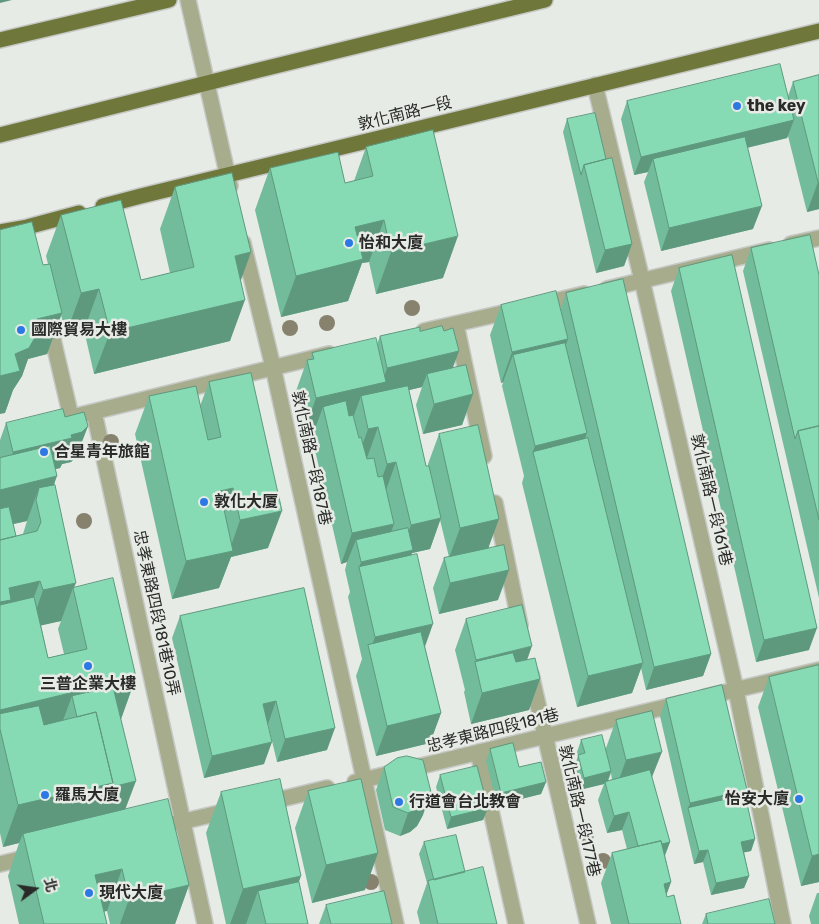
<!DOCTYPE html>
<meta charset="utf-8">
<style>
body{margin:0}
#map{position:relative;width:819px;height:924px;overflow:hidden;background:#e7ebe6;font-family:Rubik,"Noto Sans TC",sans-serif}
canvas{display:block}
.north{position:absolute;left:10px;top:864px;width:50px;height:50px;-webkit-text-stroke:4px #e7ebe6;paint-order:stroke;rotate:76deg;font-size:14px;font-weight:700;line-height:20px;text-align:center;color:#2a2b29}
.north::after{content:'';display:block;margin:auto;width:18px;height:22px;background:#2a2b29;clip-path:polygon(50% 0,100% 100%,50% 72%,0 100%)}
</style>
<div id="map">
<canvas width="819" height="924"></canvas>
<div class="north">北</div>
</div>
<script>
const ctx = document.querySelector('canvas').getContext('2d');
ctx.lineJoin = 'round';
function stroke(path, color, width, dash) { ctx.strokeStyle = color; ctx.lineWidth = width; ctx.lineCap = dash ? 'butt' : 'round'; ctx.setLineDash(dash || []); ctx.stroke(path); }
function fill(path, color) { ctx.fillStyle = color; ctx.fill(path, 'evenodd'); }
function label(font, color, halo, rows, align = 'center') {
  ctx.font = font + ' Rubik,"Noto Sans TC",sans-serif'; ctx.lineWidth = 5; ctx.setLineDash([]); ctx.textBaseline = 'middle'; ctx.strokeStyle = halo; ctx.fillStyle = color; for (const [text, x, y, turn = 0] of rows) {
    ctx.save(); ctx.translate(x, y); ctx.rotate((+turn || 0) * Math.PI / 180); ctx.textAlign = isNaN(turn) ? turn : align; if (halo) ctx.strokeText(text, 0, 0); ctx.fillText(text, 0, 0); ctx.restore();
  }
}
const minor = new Path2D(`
 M188,0L230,186
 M595,85L642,280L736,690L783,924
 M243,243L273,367L396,924
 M791,244L819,238
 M607,289L769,250
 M538,305L584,294
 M48,318L71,417
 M456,324L484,456
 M424,331L516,310
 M94,412L205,924
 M64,419L329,354
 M495,503L520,625
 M531,674L588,924
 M705,697L819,670
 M478,752L516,924
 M355,782L682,703
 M265,803L327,788
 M155,828L232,810
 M0,864L33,856`);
const major = new Path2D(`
 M0,40L169,0
 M0,135L259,70L545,0
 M103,206L141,196L819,31
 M0,232L27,227L79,213`);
const trees = [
 [412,308],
 [327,323],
 [290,328],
 [111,442],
 [84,521],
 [586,835],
 [603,861],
 [371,882]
];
const wall = new Path2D(`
 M819,75V209L807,212L788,136L787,138L747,148L753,229L661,251L644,182L648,172L634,175L621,119L627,101L788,96L793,82Z
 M567,119L606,159L632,244L624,266L596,273L563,132Z
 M366,147L443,278L376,294L369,262L362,263L348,301L281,317L255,210L270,168L345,183L354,181Z
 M175,187L241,281L230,341L94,374L84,330L66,334L61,315L47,354L28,359L22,376L13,390L5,413L43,265L48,264L46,256L61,215L141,280L170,273L160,229Z
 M751,248L819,275V598L743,271Z
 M679,268L809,650L756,662L671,291Z
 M566,293L711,654L703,676L646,690L641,668L632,693L577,707L522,483L524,476L502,386L503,382L501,383L490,335L501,305L561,308Z
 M420,331L453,368L473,394L462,425L423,434L416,405L422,387L409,390L426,466H428V464L439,434L489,548L498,600L439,614L433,588L444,558L449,557L440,520L430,549L412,553L411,555L425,647L441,713L430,743L376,756L356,676L362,659L348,597L350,592L345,570L347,562L341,564L312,437L316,426L305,429L296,391L307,360H310L312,353L377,344L380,336Z
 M209,382L268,548L231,557L219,588L172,599L135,434L149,396L200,406Z
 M65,417L88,426L76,457L71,462L62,464L60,468L56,469L54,486L74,587L136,677L121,719L125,810L189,885L175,924H110L107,911H104L107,924H19L8,876L19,843L3,847L0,833V440L6,423ZM27,521L23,534L16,536L13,524ZM61,621L58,629L64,654L48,658L41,625Z
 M304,588L327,750L277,762L268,724L264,764L204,778L172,638L180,616Z
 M466,619L527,660L540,679L529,710L471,724L464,692L465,690L455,650Z
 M769,677L819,882L801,886L758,707Z
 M666,699L745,795L755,839L751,851L744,852L749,876L744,888L711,895L703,862L694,864L660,716Z
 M616,720L652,778L670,842L665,856L671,882L666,895L681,924H611L601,883L612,853L627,849L622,830L607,833L598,800L604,784L579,790L574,767L578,756L577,752L581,740L606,748ZM611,773L612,780L608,781Z
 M490,749L519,767L546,782L541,794L497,805L486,761Z
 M384,767L423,815L417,826L410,832L400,836L385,830L376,790Z
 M440,775L488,808L483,820L447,829L436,787Z
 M308,791L365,890L312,903L295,828Z
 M221,792L299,883L308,924H226L206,833Z
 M424,842L465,872L497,924H420L417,912L427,883L419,854Z
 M817,893H819V924H811L809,916Z
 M326,905L331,924H319Z
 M706,914L775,924H702Z`);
const shadedWall = new Path2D(`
 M0,0H12L0,3Z
 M794,120L787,138L655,170L653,159L648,172L634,175L641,157Z
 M818,182H819V209L807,212Z
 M762,206L753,229L661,251L669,228Z
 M384,220L369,262L362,263L348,301L281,317L296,276L355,227Z
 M458,236L443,278L376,294L391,252Z
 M632,244L624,266L596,273L605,250Z
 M251,252L236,294L235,256Z
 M99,289L84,330L66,334L81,293Z
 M245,300L230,341L94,374L110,332Z
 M62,313L47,354L28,359L22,376L13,390L5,413L0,414V376L37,319Z
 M568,339L557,369L513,355L503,382L501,383L512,352Z
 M459,351L448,381L427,374L422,387L380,397L361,396L353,418L323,407L316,426L305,429L316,398L382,383L387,368Z
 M473,394L462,425L423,434L434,404Z
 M88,426L76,457L71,462L62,464L60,468L2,482L13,452L71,435Z
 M378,427L367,458L357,460L368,429Z
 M587,433L576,463L533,452L524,476L535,446Z
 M396,462L385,493L376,495L387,464Z
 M57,476L42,518L39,488L27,521L0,527V490Z
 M233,488L219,525L220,491Z
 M282,511L268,548L231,557L219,588L172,599L186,561L229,552L240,520Z
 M441,518L430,549L412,553L402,581L359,567L350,592L361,562L401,553L411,525Z
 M499,519L488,549L449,558L460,528Z
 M394,524L383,554L356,540L347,562L341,564L352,533Z
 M509,570L498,600L439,614L450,583Z
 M40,581L26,618L0,629V602L9,588Z
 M76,583L73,590V588L61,621L30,628L43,590Z
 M433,624L422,655L369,653L375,637Z
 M817,628L809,650L756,662L764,640Z
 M532,646L521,677L475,663L476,660Z
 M711,654L703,676L646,690L654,667Z
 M643,663L632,693L577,707L588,676Z
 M136,677L121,719L97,725L78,721L72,696L58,734L0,729V710Z
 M540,679L529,710L471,724L482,693Z
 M276,701L268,724L255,727L263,704Z
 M441,713L430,743L376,756L387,726Z
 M335,728L327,750L277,762L285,739Z
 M272,742L264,764L204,778L212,756Z
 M662,752L650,782L615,791L626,760Z
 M611,771L607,783L605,782L604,784L579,790L584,778Z
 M136,781L122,818L23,834L19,843L3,847L18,805L113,783Z
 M546,782L541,794L497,805L501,793Z
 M747,790L740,807L688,808L690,803Z
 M431,792L423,815L417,826L410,832L400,836L408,813Z
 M488,808L483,820L447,829L451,817Z
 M629,812L622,830L607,833L614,816Z
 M755,839L751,851L737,854L741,842Z
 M670,842L663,859L639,850Z
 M708,850L703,862L694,864L699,851Z
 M378,853L365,890L312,903L326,865Z
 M819,854V882L801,886L812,856Z
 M122,869L107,911L80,917L95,875Z
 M301,876L286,918L258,891L246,924H230L243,889Z
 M749,876L744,888L711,895L716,883Z
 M671,882L660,913L664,884Z
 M189,885L175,924H120L129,899Z`);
const building = new Path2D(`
 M780,64L794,120L641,157L627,101Z
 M819,75V182H818L793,82Z
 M595,113L606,159L584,165L581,175L567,119Z
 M433,130L458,236L391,252L384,220L355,227L363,259L296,276L270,168L338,152L345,183L373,176L366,147Z
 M745,137L762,206L669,228L653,159Z
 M612,158L632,244L605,250L584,165Z
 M232,173L251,252L235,256L245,300L110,332L99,289L81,293L61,215L121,200L141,280L194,267L175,187Z
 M32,222L43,265L50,264L62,313L37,319L39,327L37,334L29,348L15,354L20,371L0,376V230Z
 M810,235L819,275V426L798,431L795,439L751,248Z
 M732,255L817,628L764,640L679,268Z
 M623,279L711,654L654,667L566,293Z
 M556,291L568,339L512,352L501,305Z
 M442,326L444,331L453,328L459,351L387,368L380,336L420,327V331Z
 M376,338L386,382L316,398L307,360L314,359L312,353Z
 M565,343L587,433L535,446L513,355Z
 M466,365L473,394L434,404L427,374Z
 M251,373L282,511L240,520L233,488L220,491L233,551L186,561L149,396L196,386L208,440L221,437L209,382Z
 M408,386L426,466H429L441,518L411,525L396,462L387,464L378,427L368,429L361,396Z
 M346,401L349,416L353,415L359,438L361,437L367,459L374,458L378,477L383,476L394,524L352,533L323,407Z
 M63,409L65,417L84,412L88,426L82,432L71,435L72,438L13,452L6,423Z
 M478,425L499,519L460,528L439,434Z
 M819,426V520L798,431Z
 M588,438L643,663L588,676L533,452Z
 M50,446L57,476L0,490V458Z
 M55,485L76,583L43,590L40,581L9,588L11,600L0,602V540L37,531L41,522L36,500L39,488Z
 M9,507L16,536L0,540V509Z
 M408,528L413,550L361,562L356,540Z
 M504,545L509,570L450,583L444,558Z
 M417,554L433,624L375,637L359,567Z
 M113,578L136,677L0,710V605L34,597L48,658L87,649L73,588Z
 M304,588L335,728L285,739L276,701L263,704L272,742L212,756L180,616Z
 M522,605L532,646L476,660L466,619Z
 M421,632L441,713L387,726L368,645Z
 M513,653L516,662L535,658L540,679L482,693L475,662Z
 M819,665V854L812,856L769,677Z
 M722,685L747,790L690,803L666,699Z
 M113,687L136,781L112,787L113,783L96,712L77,717L72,696Z
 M39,706L44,725L96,712L113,783L18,805L0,729V714Z
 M652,711L662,752L626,760L616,720Z
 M602,735L611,771L584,778L578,755L585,753L581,740Z
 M513,743L519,767L541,762L546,782L501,793L490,749Z
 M407,756L423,760L431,792L426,803L418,809L408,813L393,807L384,767L397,758Z
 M477,766L488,808L451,817L440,775Z
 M650,770L670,842L662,844L661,841L638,846L629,812L614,816L605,782Z
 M280,779L301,876L243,889L221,792Z
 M361,779L378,853L326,865L308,791Z
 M745,795L755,839L741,842L749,876L716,883L708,850L699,851L688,808Z
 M168,799L189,885L129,899L122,869L95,875L107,924H44L23,834Z
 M456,835L465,872L434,880L424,842Z
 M661,841L671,882L664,884L667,897L674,895L681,924H629L612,853Z
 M483,867L497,924H438L428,881Z
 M299,882L308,924H266L258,891Z
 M384,891L392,924H331L326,905Z
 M769,899L775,924H708L706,914Z`);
const markers = [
 [737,106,5,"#2c79e4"],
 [349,243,5,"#2c79e4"],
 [21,330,5,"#2c79e4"],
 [44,452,5,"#2c79e4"],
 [204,502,5,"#2c79e4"],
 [88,666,5,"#2c79e4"],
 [45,795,5,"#2c79e4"],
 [799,799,5,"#2c79e4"],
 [399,802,5,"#2c79e4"],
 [89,893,5,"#2c79e4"]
];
const poiNames = [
 ["the key",747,106],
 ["怡和大廈",359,243],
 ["國際貿易大樓",31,330],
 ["合星青年旅館",54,452],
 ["敦化大厦",214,502],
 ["三普企業大樓",88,684,"center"],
 ["羅馬大廈",55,795],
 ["怡安大廈",789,799,"right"],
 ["行道會台北教會",409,802],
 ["現代大廈",99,893]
];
const streetNames = [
 ["敦化南路一段",405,114,-14],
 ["敦化南路一段187巷",311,458,78],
 ["敦化南路一段161巷",711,500,77],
 ["忠孝東路四段181巷10弄",156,613,78],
 ["忠孝東路四段181巷",493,731,-14],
 ["敦化南路一段177巷",579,811,77]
];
stroke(minor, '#c5c8c4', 18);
stroke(major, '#c5c8c4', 18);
stroke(minor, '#a6ac8c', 15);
stroke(major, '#6f773a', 15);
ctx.fillStyle = '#86826d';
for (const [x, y] of trees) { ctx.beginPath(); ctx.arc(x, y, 8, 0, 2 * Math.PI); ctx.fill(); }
fill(wall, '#73bc9b');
fill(shadedWall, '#5e997e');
fill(building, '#86dbb4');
stroke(building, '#5e997e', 1);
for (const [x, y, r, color] of markers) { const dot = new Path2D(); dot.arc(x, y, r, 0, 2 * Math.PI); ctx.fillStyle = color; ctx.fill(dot); stroke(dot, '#e7ebe6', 2); }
label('bold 16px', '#2a2b29', '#e7ebe6', poiNames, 'left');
label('16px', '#2a2b29', '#e7ebe6', streetNames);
</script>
